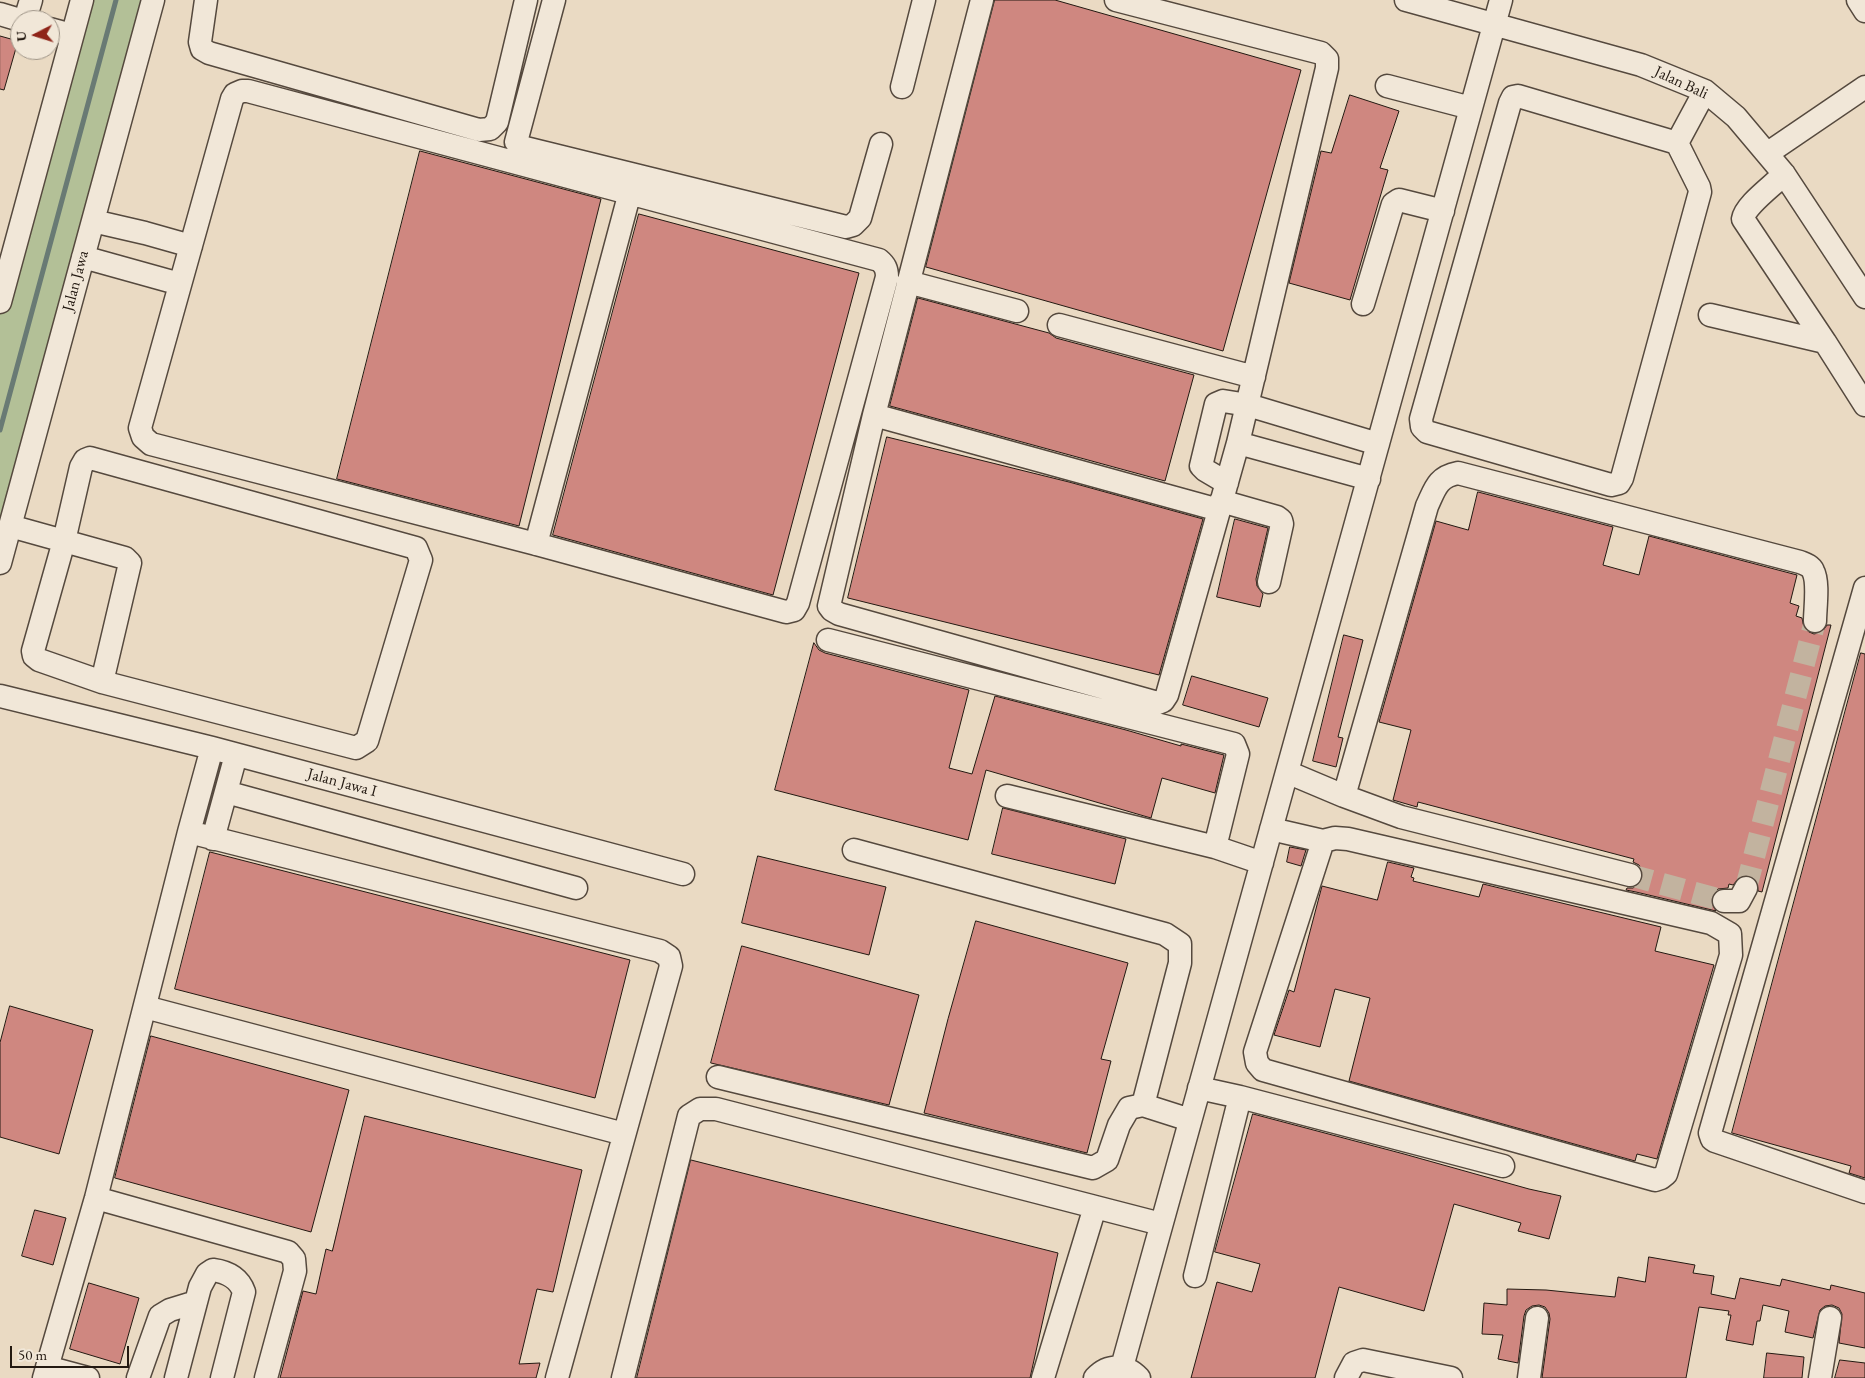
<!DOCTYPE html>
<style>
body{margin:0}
#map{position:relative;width:1865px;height:1378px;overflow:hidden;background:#eadac3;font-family:"EB Garamond",serif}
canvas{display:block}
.north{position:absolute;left:10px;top:10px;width:50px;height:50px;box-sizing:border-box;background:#f1e7d8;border:1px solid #9f9588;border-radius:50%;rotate:265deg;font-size:14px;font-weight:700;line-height:20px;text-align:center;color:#231911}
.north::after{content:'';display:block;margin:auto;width:18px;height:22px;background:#8f2418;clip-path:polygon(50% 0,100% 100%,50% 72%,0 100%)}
.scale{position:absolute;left:10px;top:1346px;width:119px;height:22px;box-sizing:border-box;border:2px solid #231911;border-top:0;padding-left:6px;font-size:15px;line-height:18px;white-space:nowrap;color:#231911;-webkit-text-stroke:4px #f1e7d8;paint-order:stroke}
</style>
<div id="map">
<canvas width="1865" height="1378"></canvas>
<div class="north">U</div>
<div class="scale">50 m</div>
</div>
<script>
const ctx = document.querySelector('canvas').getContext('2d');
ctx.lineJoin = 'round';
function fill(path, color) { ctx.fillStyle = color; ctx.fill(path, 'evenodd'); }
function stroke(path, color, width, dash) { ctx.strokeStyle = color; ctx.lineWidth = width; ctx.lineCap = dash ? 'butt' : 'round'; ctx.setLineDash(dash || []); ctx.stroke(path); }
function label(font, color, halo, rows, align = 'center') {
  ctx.font = font + ' "EB Garamond",serif'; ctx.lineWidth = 5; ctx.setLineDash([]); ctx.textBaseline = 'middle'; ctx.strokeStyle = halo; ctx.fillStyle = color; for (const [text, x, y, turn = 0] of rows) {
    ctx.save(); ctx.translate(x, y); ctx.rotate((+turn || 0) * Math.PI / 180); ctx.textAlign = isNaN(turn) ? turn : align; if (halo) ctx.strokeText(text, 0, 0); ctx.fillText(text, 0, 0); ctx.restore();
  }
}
const green = new Path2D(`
 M82,0H153L0,563V303Z`);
const stream = new Path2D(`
 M0,430L116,0`);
const building = new Path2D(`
 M995,0H1055L1301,70L1223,351L926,267Z
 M0,36L18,41L4,90L0,89Z
 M1350,95L1399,111L1380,168L1388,170L1350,300L1289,283L1321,151L1331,153Z
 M420,151L601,199L519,526L337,479Z
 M639,214L859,273L773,595L553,535Z
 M918,298L1049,333L1056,338L1194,375L1165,481L890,406Z
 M887,437L1069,482L1203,519L1159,675L848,598Z
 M1478,492L1613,527L1603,565L1639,575L1649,536L1797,575L1790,603L1799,606L1796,616L1802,618L1804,628L1809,632L1814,634L1822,632L1827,625H1831L1762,892L1758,891L1757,882L1753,877L1746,875L1740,877L1733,885L1729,884L1728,888L1718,889L1713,894L1711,901L1716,911L1636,892L1626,890L1627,888H1633L1639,884L1643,879L1642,871L1639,865L1633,862L1634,859L1418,802L1417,807L1393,800L1411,730L1379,722L1436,521L1468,530Z
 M1235,519L1268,528L1256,579L1257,586L1263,594L1260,607L1217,597Z
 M1344,635L1363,640L1338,737L1343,738L1336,767L1313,761Z
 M814,643L819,650L825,653L969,690L949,768L972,774L995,696L1126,730L1181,746V744L1224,755L1215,793L1162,778L1151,818L986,770L968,840L775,790Z
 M1861,653L1865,654V1178L1849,1173L1851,1166L1732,1133Z
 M1192,676L1268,698L1259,727L1183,705Z
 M1003,808L1126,839L1115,884L992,854Z
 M1290,847L1306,850L1301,866L1287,862Z
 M210,852L630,960L595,1098L175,989Z
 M758,856L886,887L869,955L742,923Z
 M1388,862L1414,868L1411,877L1414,878L1413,881L1479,897L1483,884L1661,927L1655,951L1714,965L1657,1159L1637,1154L1635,1161L1349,1081L1370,998L1335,989L1320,1047L1274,1035L1289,990L1294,992L1322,886L1377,900Z
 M976,921L1128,963L1101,1059L1111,1061L1087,1153L924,1113L948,1019Z
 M742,946L919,995L889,1105L711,1063Z
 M10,1006L93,1030L59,1154L0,1137V1043Z
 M151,1036L349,1090L311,1232L115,1178Z
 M1253,1114L1404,1154L1529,1189L1561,1196L1549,1239L1518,1231L1521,1223L1454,1204L1424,1311L1339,1287L1315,1378H1191L1217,1282L1252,1292L1260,1264L1215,1252Z
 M365,1116L582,1170L553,1292L537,1289L519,1364L540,1363L536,1378H280L303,1291L316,1294L326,1249L332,1251Z
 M691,1160L1058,1253L1030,1378H637Z
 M35,1210L66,1218L53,1265L22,1256Z
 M1649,1257L1695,1265L1693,1273L1714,1276L1711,1294L1735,1299L1740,1278L1780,1286L1782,1279L1830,1290L1831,1285L1865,1293V1348L1839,1343L1842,1314L1839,1308L1832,1305L1825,1306L1820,1310L1813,1338L1785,1332L1789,1311L1763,1305L1760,1321H1757L1753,1345L1726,1340L1731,1315H1728L1729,1311L1699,1307L1686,1378H1542L1550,1319L1549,1313L1545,1307L1539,1305L1532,1306L1526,1310L1524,1316L1518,1363L1498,1359L1503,1335L1482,1334L1484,1303L1507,1305V1289L1546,1290L1615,1297L1618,1277L1645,1282Z
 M89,1283L139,1298L120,1364L70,1349Z
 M1767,1353L1804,1357L1802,1378H1764Z
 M1840,1360L1865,1363V1378H1835Z`);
const minorTunnel = new Path2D(`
 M1630,875L1724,901
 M1746,888L1815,621`);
const minor = new Path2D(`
 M206,0L200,42L202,49L209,53L479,130L490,129L497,122L526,0
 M554,0L516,142L521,147L846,227L853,225L860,218L881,144
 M982,0L874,415L829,606L832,610L839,614L1158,703L1163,701L1167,695L1238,443L1327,68V59L1321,53L1116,0
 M1406,0L1641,65L1705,91L1736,117L1784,174L1865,297
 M1858,0L1865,11
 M0,14L20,20
 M25,20L31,0
 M50,29L72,35
 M1387,86L1471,108
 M902,87L924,0
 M242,91H248L879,260C885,265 887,269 887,277L798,603L794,610L786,612L536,544L151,444L143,437L140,428L232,99L235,94Z
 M1518,96L1677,143L1699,187L1700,192L1622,478L1619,483L1611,485L1427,432L1422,427L1421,419L1510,103L1513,97Z
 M1677,143L1705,91
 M1768,153L1865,87
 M1784,174C1774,185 1745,205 1743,219L1825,342L1865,405
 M93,221L145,233L191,246
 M83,257L180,284
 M908,282L1017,311
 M0,302L82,0
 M1363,304L1393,204L1399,200L1443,211
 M1710,315L1825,342
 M1059,325L1254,377
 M874,415L1219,510
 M1238,443L1369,479
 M90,458L416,548L421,560L367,741L356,748L102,682L39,660L34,656L33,651L64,541L81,467L85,460Z
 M1227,483L1205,470L1201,466L1216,404L1223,401L1248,405L1378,444
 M1221,501L1277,517L1281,520L1282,524L1269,582
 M10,526L125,558L130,563L102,682
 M536,544L630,192
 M0,563L153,0
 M1865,588L1710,1133L1712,1139L1715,1141L1865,1192
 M828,640L1234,744L1238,754L1215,847
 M0,696L212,748L683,874
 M1287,772L1344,796L1401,817L1630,875
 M226,792L576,888
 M1007,796L1215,847L1262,863
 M1344,796L1427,506C1435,489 1437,477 1458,473L1800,562C1805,564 1811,566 1813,571C1819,582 1815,609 1815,621
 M1271,829L1323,841L1335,838L1348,839L1711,923L1730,934L1731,955L1666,1174L1661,1178L1655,1180L1263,1070L1257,1063L1255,1052L1323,841
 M189,832L212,748
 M213,839L236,755
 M854,850L1165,934L1180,944V963L1143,1105L1190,1120
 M1724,901H1739L1746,888
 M145,1007L624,1134
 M718,1077L1093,1168L1107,1160L1119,1125L1129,1108L1143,1105
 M1199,1088L1240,1097L1503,1166
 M96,1198L288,1252L294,1259L295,1271L266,1378
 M1195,1276L1240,1097
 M47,1367L88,1378
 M1122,1367L1501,0
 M44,1378L96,1198L189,832L660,951L669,957L671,966L557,1378
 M138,1378L160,1316L170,1310L196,1302
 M176,1378L200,1287L207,1274L213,1270C228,1272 239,1278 244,1292L222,1378
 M623,1378L689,1116L700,1109H716L1161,1224
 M1043,1378L1095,1207
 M1095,1378C1108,1364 1126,1364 1139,1378
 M1346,1378L1354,1363L1363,1360L1451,1378
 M1529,1378L1537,1318
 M1820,1378L1830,1318`);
const streetNames = [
 ["Jalan Bali",1681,83,25],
 ["Jalan Jawa",76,281,-75],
 ["Jalan Jawa I",342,783,15]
];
fill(green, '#b3c097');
stroke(stream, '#697a74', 5);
fill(building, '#cf8780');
stroke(building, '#231911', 1);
stroke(minorTunnel, '#c2b39f', 22, [22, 11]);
stroke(minor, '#55493e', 25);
stroke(minor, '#f1e7d8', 22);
label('16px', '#231911', '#f1e7d8', streetNames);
</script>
